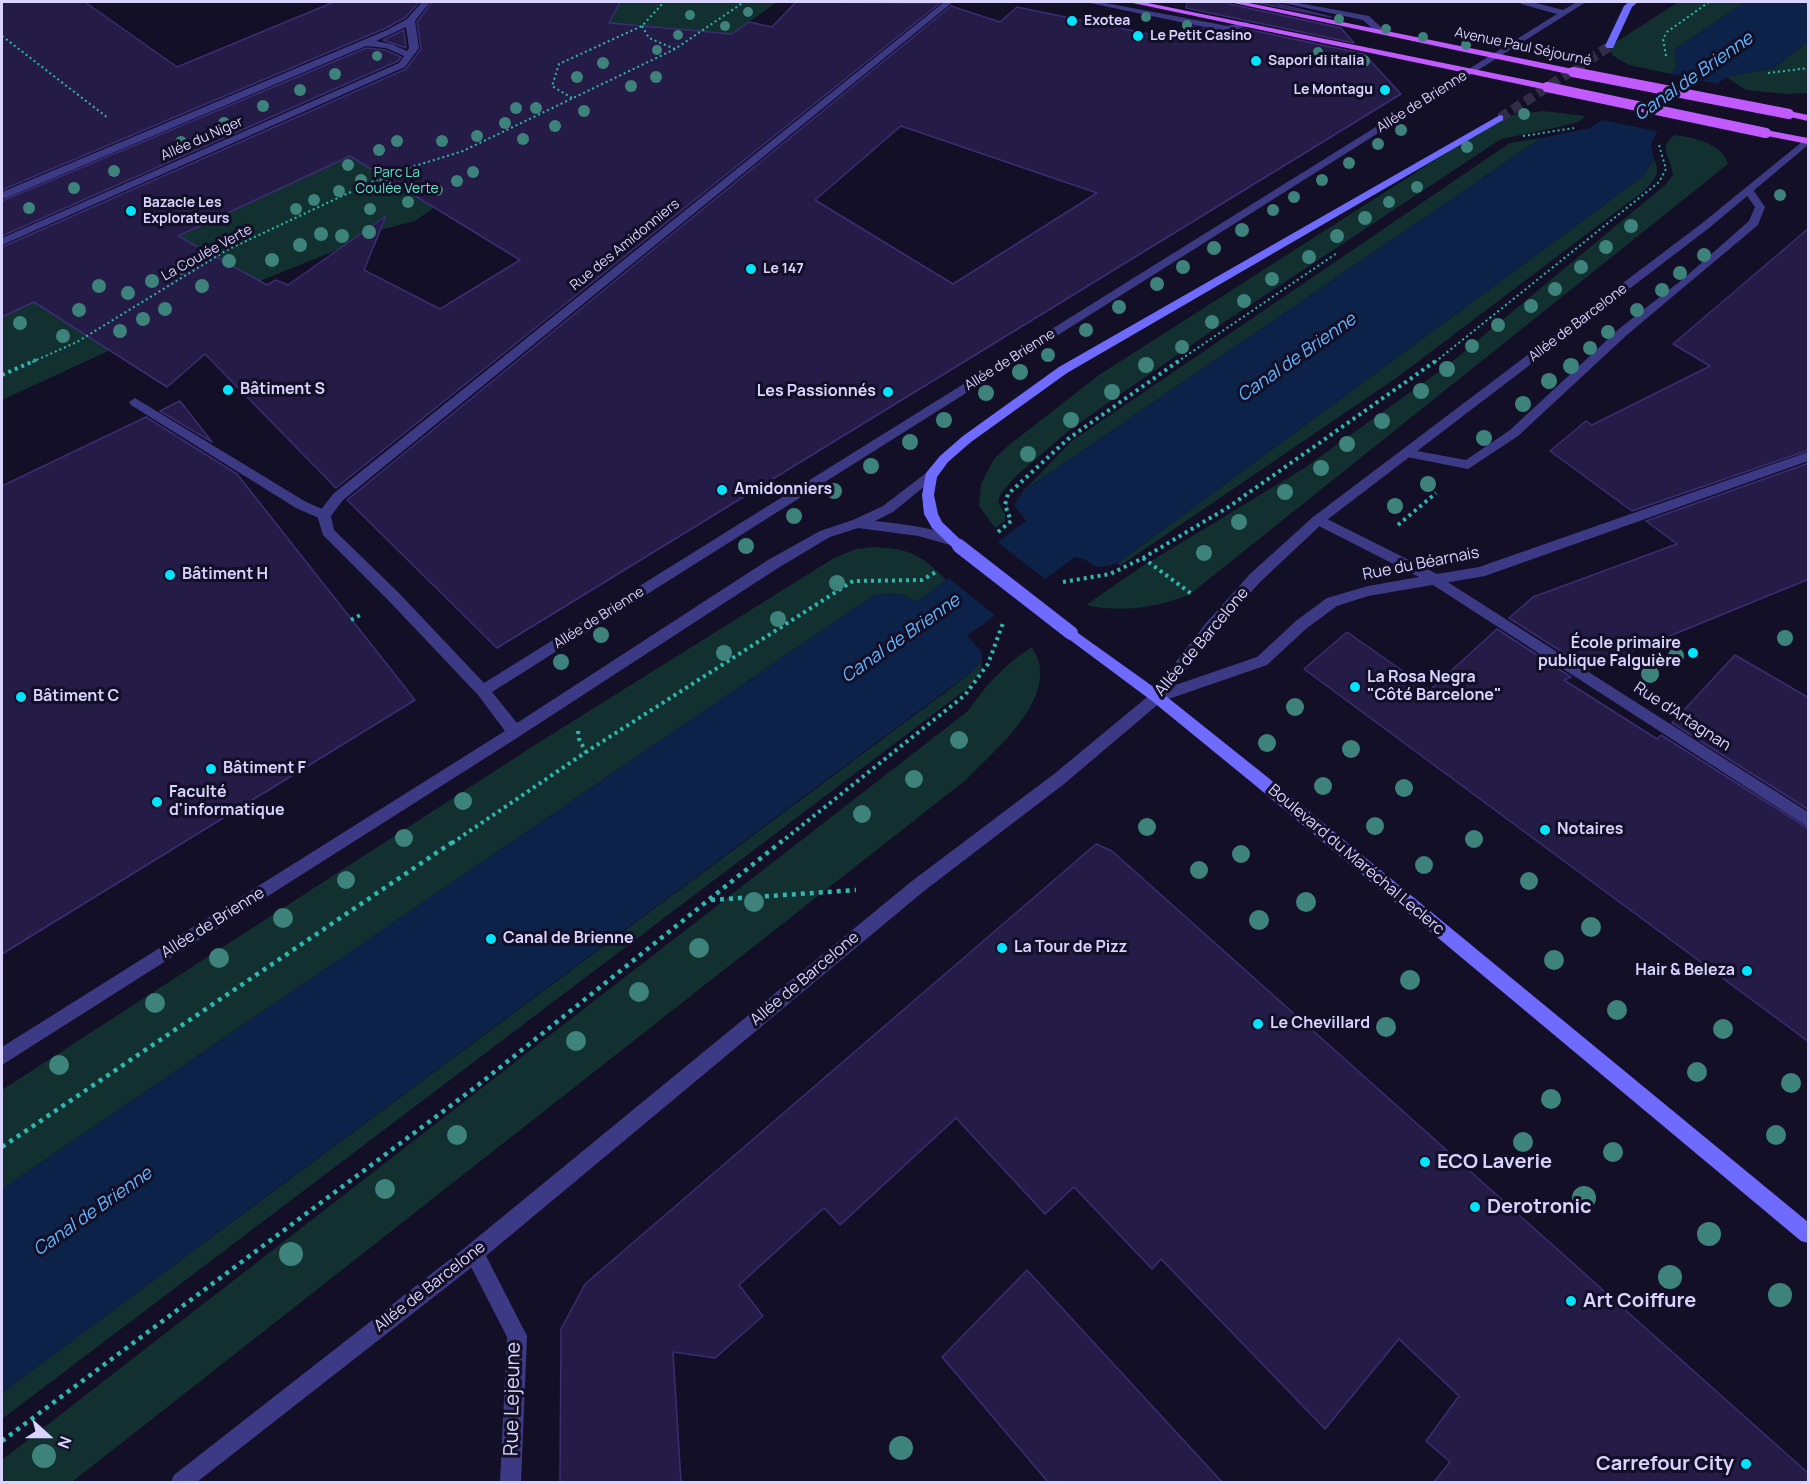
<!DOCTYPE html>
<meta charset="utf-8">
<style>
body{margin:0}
#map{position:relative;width:1810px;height:1484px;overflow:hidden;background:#130f26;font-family:Manrope,sans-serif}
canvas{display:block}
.frame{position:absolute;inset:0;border:3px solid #d9d4ff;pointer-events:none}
.north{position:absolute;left:18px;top:1406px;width:60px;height:60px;-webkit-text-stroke:4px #130f26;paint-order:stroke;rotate:111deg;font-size:16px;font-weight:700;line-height:24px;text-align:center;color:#d9d4ff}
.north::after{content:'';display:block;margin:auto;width:21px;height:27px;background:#d9d4ff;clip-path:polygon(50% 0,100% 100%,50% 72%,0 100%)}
</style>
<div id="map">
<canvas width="1810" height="1484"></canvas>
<div class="frame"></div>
<div class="north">N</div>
</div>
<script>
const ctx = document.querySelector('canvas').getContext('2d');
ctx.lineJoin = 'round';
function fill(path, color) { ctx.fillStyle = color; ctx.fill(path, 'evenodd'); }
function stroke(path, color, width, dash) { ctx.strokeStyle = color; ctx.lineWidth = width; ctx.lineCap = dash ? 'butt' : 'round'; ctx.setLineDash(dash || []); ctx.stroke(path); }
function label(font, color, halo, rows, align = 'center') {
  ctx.font = font + ' Manrope,sans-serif'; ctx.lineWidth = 6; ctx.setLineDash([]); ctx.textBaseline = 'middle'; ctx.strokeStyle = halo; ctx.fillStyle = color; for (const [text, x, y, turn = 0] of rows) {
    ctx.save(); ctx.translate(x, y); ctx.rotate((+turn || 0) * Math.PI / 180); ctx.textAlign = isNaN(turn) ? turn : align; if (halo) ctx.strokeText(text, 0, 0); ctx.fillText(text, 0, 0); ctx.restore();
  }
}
const green = new Path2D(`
 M620,2H777L681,71L474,180L415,221L380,230L332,252L260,281L2,400V317L631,25L609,23Z
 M1678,2H1745L1674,50L1677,65L1671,74L1629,65L1612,55L1610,46Z
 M1808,42V93L1788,94L1746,90L1726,77L1774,68Z
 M1543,111L1586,116L1578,122L1559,127L1501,139L1229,319L1072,428L1015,477L1000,495L998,502L1005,514V521L995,528L979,506L981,484L994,459L1009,445L1099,375L1504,116Z
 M1675,135C1694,138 1722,143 1728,164L1189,595C1154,608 1122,613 1086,605L1141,567L1303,469L1448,365L1665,185L1673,175C1672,159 1656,147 1675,135Z
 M1541,138L1023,491L1072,441L1498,151L1510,143Z
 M1654,159C1661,173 1655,179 1645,190L1399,376L1120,566L1118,563L1642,177Z
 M874,547C910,549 921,554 946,580L916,602L901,594L874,595L2,1189V1090L538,743L834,558L856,549Z
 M1032,647C1035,653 1040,662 1040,669C1043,711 994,751 967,779L72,1482H2V1460L968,711C988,683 1003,666 1032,647Z
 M982,658L981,671L968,688L2,1419V1393L950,689L974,670Z`);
const water = new Path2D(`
 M1745,2H1808V42L1774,68L1726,77L1657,132L1651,145L1654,159L1642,177L1118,563C1086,573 1098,561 1075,557L967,636L981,651L982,658L974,670L2,1393V1189L874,595L901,594L916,602L1026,521L1014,505L1023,491L1541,138L1590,128L1671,74L1677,65L1674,50Z`);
const pier = new Path2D(`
 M1666,73L1722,85L1662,132L1597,119Z
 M995,540L1046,580L997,617L946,576Z`);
const building = new Path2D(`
 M2,2H85L177,67L334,2H419L406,17L386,28L2,190Z
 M432,2H620L609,23L732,34L749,22L772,27L796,2L940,3L336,488L205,354L167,387L34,302L2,317V247L406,69L421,49L417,22ZM350,156L422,200L520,260L440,309L364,270L386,216L288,285L276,280L267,285L178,236Z
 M1187,2H1227L1229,4L1341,28L1354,43L1186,8Z
 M1253,2H1276L1278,4L1331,17Z
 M951,6L1000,22L1017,7L1183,41L1184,25L1228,34L1246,29L1364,54L1401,94L497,648L347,500ZM901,126L1097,193L953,284L815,200Z
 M404,30L406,48L383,40Z
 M366,48L385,50L401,57L398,61L2,236V201Z
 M1809,228V450L1632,511L1550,451L1586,421L1592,425L1710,366L1673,344Z
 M180,401L212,442L160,411Z
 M146,417L237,474L415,700L2,954V486Z
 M1809,463V579L1589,669L1509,618L1533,597L1677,544L1646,521Z
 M1497,629L1571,677L1564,680L1657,739L1661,735L1809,829V1042L1304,669L1347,632L1430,690Z
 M1735,655L1809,698V810L1672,723Z
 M1096,844L1112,851L1613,1299L1809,1474V1482H1434L1450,1462L1426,1441L1459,1396L1399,1339L1325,1429L1161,1259L1152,1269L1074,1187L1045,1214L956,1118L840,1225L824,1208L739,1285L763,1316L715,1358L673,1352L681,1482H560L561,1329L585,1284Z
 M1027,1270L1222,1482H1048L942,1357Z`);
const secondaryTunnel = new Path2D(`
 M1500,118L1610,46`);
const pathFar2 = new Path2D(`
 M642,26L649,38L675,49
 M2,36L108,118
 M1666,56L1663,39L1667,32L1709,2
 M1768,73L1808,68
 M572,98L552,86L559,64L642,26L664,2
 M1523,136L1574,128
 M32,362L77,342L227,250L389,174L463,151L675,49L744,2
 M1177,362L1337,253
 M1435,362L1659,182L1666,169L1659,145`);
const pathFar1 = new Path2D(`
 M2,375L36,360
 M1398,525L1436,493
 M998,532L1011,521L1005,505L1008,494L1068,439L1180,360
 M1143,558L1193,595
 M1063,582L1110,574L1143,558L1227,508L1437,360
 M351,620L362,614
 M578,731L579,739L586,752
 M452,843L586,752L853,581L922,580L936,572
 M780,843L965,695L988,664L1003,623`);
const path = new Path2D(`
 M711,900L856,890
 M2,1147L454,841
 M2,1441L477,1086L782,841`);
const service = new Path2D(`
 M1085,2H1100L1228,26L1246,22L1251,25L1228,32Z
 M1278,2H1293L1369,16L1384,30L1376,32L1363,20Z
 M1748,187L1752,188L1765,207L1758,225L1628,334L1518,436L1468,469L1402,456L1400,453L1406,449L1466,460L1510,430L1620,328L1683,279L1749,221L1755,207L1743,190Z
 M135,398L306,502L329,512L331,515L329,518H319L296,508L131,405L129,402Z`);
const pedestrian = new Path2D(`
 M1435,574L1808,812V827L1430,583L1428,579Z`);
const minor = new Path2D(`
 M422,2H430L415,21L419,48L405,67L2,245V238L399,63L404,56L386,48L366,46L6,198L2,199V192L387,30L407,19ZM406,27L409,48L407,51L391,44L376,41Z
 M944,2H953L343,500L331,516L334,530L399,593L484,683L1557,14L1521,4L1520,2H1532L1563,10L1577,2H1586L492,692L517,723L768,560L820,531L853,520L883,506L926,473L931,472L937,476L893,512L875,521C892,523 951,529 961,541L959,544L954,546L918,536L858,528L830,537L778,568L520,736L2,1065V1047L505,731L478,695L389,601L323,535L317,515L333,494Z
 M1808,452V461L1485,576L1368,596L1337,606L1307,628L1267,665L1157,703L1152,701L1150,697L1152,693L1257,657L1297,620L1327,598L1368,586L1419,577L1313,523L1311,520L1313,517H1323L1437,574L1479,567Z
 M474,1243L481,1246L527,1336L521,1482H500L507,1337L464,1253L467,1246Z`);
const tertiary = new Path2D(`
 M1808,137V145L1709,228L1323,523L1260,582L1216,631L1162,701L1064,784L924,891L481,1260L197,1482H171L174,1475L467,1246L912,881L1054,774L1152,693L1206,623L1250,574L1313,517L1701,224Z`);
const secondary = new Path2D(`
 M1629,2H1638L1632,7L1613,48H1607L1605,46L1624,6Z
 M1500,115L1503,116V120L1067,373L971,442L948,462L937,477L934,495L938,514L942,522L964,543L966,546L964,549H954L932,528L924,514L922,495L926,473L940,456L963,436L1059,367Z
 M1071,628L1162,693L1266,776L1808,1222V1243L1801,1241L1256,786L1152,701L1066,637L1064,633Z`);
const primary = new Path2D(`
 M1128,2H1143L1547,84L1552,87L1547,90Z
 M1229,2H1244L1573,69L1578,72L1573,75Z
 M1789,111L1808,115V121L1786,116V112Z
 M1766,130L1808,138V144L1762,135V131Z`);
const secondaryBridge = new Path2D(`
 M959,546L1071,633`);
const primaryBridge = new Path2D(`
 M1573,72L1789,114
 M1547,87L1766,133`);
const trees = [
 [748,12,5],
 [690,15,5],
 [1146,17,5],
 [1339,19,5],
 [1187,25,5],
 [725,26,5],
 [1386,29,5],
 [678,35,5],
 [1423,37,5],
 [1466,45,5],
 [657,50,5],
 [1318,52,5],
 [377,56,5],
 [1364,61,6],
 [603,63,6],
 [335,74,6],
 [577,77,6],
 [656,77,6],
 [631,86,6],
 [300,90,6],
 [263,106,6],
 [516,108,6],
 [536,108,6],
 [584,111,6],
 [1524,114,6],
 [224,123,6],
 [505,123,6],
 [555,126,6],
 [1401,130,6],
 [477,136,6],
 [523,139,6],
 [397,141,6],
 [442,141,6],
 [181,142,6],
 [1378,144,6],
 [1467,147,6],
 [379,150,6],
 [1349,163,6],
 [348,165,6],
 [114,171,6],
 [473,172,6],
 [361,180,6],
 [1322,180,6],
 [457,181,6],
 [385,182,6],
 [1417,187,6],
 [74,188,6],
 [437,190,6],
 [339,191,6],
 [1780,195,6],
 [1294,197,6],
 [314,200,6],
 [408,202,6],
 [1389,202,6],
 [29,208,6],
 [296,209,6],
 [370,209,6],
 [1273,210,6],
 [1365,218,7],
 [1631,226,7],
 [1242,230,7],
 [369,232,7],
 [321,234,7],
 [342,236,7],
 [1337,236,7],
 [300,245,7],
 [1606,247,7],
 [1214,248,7],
 [1704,255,7],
 [1309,257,7],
 [272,260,7],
 [229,261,7],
 [1183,267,7],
 [1581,267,7],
 [180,268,7],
 [1680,273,7],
 [1272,279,7],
 [152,281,7],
 [1157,284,7],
 [99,286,7],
 [202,286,7],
 [1555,289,7],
 [1662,290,7],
 [128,293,7],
 [1244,301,7],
 [1531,306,7],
 [1119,307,7],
 [165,309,7],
 [79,310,7],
 [1637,310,7],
 [143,319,7],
 [1212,322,7],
 [20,323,7],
 [1498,325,7],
 [1086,330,7],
 [120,331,7],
 [1608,332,7],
 [63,336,7],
 [1472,346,7],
 [1182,347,7],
 [1590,348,7],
 [1048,355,7],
 [1146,365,8],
 [1571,366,8],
 [1447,369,8],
 [1020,372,8],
 [1549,381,8],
 [1421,391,8],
 [1112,392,8],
 [986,393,8],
 [1523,404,8],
 [944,420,8],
 [1071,420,8],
 [1382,421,8],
 [1484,438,8],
 [910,442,8],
 [1347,444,8],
 [1028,454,8],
 [871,466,8],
 [1321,468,8],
 [1428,484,8],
 [834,491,8],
 [1285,492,8],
 [1395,506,8],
 [794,516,8],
 [1239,522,8],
 [746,546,8],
 [1204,553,8],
 [837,583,8],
 [778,619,8],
 [601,635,8],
 [1785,638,8],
 [724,653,8],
 [1676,656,8],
 [561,662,8],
 [1650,674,9],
 [1295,707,9],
 [959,740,9],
 [1267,743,9],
 [1351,749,9],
 [914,779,9],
 [1323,786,9],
 [1404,788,9],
 [463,801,9],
 [862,814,9],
 [1375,826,9],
 [1147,827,9],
 [404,838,9],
 [1474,839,9],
 [1241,854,9],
 [1424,865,9],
 [1199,870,9],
 [346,880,9],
 [1529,881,9],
 [754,902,10],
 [1306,902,10],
 [283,918,10],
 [1259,920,10],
 [1591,927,10],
 [699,948,10],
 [219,958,10],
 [1554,960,10],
 [1410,980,10],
 [639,992,10],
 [155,1003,10],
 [1617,1010,10],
 [1386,1027,10],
 [1723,1029,10],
 [576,1041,10],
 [59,1065,10],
 [1697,1072,10],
 [1791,1083,10],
 [1551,1099,10],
 [457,1135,10],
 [1776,1135,10],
 [1523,1142,10],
 [1613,1152,10],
 [385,1189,10],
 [1584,1198,12],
 [1709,1234,12],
 [291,1254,12],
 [1670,1277,12],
 [1780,1295,12],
 [901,1448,12],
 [44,1456,12]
];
const markers = [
 [1072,21,6,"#00e5ff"],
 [1138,36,6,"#00e5ff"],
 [1256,61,6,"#00e5ff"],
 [1385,90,6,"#00e5ff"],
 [131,211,6,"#00e5ff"],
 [751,269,6,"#00e5ff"],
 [228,390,6,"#00e5ff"],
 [888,392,6,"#00e5ff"],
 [722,490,6,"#00e5ff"],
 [170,575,6,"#00e5ff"],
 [1693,653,6,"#00e5ff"],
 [1355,687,6,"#00e5ff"],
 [21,697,6,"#00e5ff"],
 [211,769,6,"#00e5ff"],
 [157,802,6,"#00e5ff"],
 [1545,830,6,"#00e5ff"],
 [491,939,6,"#00e5ff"],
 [1002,948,6,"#00e5ff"],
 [1747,971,6,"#00e5ff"],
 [1258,1024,6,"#00e5ff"],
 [1425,1162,6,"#00e5ff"],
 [1475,1207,6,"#00e5ff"],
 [1571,1301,6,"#00e5ff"],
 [1746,1464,6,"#00e5ff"]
];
const farPoinames = [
 ["Exotea",1084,21],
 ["Le Petit Casino",1150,36],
 ["Sapori di italia",1268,61],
 ["Le Montagu",1373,90,"right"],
 ["Bazacle Les",143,203],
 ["Explorateurs",143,219],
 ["Le 147",763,269]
];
const farStreetnames = [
 ["Avenue Paul Séjourné",1523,47,12],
 ["Allée de Brienne",1422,102,-32],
 ["Allée du Niger",202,139,-24],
 ["Rue des Amidonniers",625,245,-39],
 ["La Coulée Verte",207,253,-29],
 ["Allée de Barcelone",1578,323,-37],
 ["Allée de Brienne",1010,360,-32],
 ["Allée de Brienne",599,618,-32]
];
const farParknames = [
 ["Parc La",397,173],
 ["Coulée Verte",397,189]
];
const poiNames = [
 ["Bâtiment S",240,390],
 ["Les Passionnés",876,392,"right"],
 ["Amidonniers",734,490],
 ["Bâtiment H",182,575],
 ["École primaire",1681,644,"right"],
 ["publique Falguière",1681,662,"right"],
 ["La Rosa Negra",1367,678],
 ["\"Côté Barcelone\"",1367,696],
 ["Bâtiment C",33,697],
 ["Bâtiment F",223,769],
 ["Faculté",169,793],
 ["d'informatique",169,811],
 ["Notaires",1557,830],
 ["Canal de Brienne",503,939],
 ["La Tour de Pizz",1014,948],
 ["Hair & Beleza",1735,971,"right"],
 ["Le Chevillard",1270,1024]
];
const streetNames = [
 ["Rue du Béarnais",1421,564,-11],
 ["Allée de Barcelone",1202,642,-50],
 ["Rue d'Artagnan",1682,717,33],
 ["Boulevard du Maréchal Leclerc",1356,860,40],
 ["Allée de Brienne",213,923,-32],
 ["Allée de Barcelone",805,979,-40],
 ["Allée de Barcelone",430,1287,-38]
];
const waterNames = [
 ["Canal de Brienne",1694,77,-35],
 ["Canal de Brienne",1297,358,-35],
 ["Canal de Brienne",901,639,-35],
 ["Canal de Brienne",93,1212,-35]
];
const nearPoinames = [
 ["ECO Laverie",1437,1162],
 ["Derotronic",1487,1207],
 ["Art Coiffure",1583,1301],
 ["Carrefour City",1734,1464,"right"]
];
const nearStreetnames = [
 ["Rue Lejeune",513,1399,-89]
];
fill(green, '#12302f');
fill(water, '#0c2248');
fill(pier, '#130f26');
fill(building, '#241b47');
stroke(building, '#3b2d73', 1.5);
stroke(secondaryTunnel, '#312d47', 10, [10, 5]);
stroke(pathFar2, '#2fb8b0', 2, [2, 3]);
stroke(pathFar1, '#2fb8b0', 4, [3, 4]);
stroke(path, '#2fb8b0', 4.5, [4, 5]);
fill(service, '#3d3a85');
fill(pedestrian, '#3d3a85');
fill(minor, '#3d3a85');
fill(tertiary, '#3d3a85');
fill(secondary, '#6f6bff');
fill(primary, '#c25bff');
stroke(secondaryBridge, '#6f6bff', 14);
stroke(primaryBridge, '#c25bff', 10);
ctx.fillStyle = '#3d827b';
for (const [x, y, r] of trees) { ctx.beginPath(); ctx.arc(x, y, r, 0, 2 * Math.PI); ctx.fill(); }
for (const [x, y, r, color] of markers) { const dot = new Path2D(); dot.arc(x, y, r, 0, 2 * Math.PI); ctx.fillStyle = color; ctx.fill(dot); stroke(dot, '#130f26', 2); }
label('bold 14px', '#d9d4ff', '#130f26', farPoinames, 'left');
label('14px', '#d9d4ff', '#130f26', farStreetnames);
label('14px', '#5fe0c0', '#130f26', farParknames);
label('bold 16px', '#d9d4ff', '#130f26', poiNames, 'left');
label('16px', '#d9d4ff', '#130f26', streetNames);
label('italic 18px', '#62b6ff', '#130f26', waterNames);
label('bold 20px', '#d9d4ff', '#130f26', nearPoinames, 'left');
label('20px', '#d9d4ff', '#130f26', nearStreetnames);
</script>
